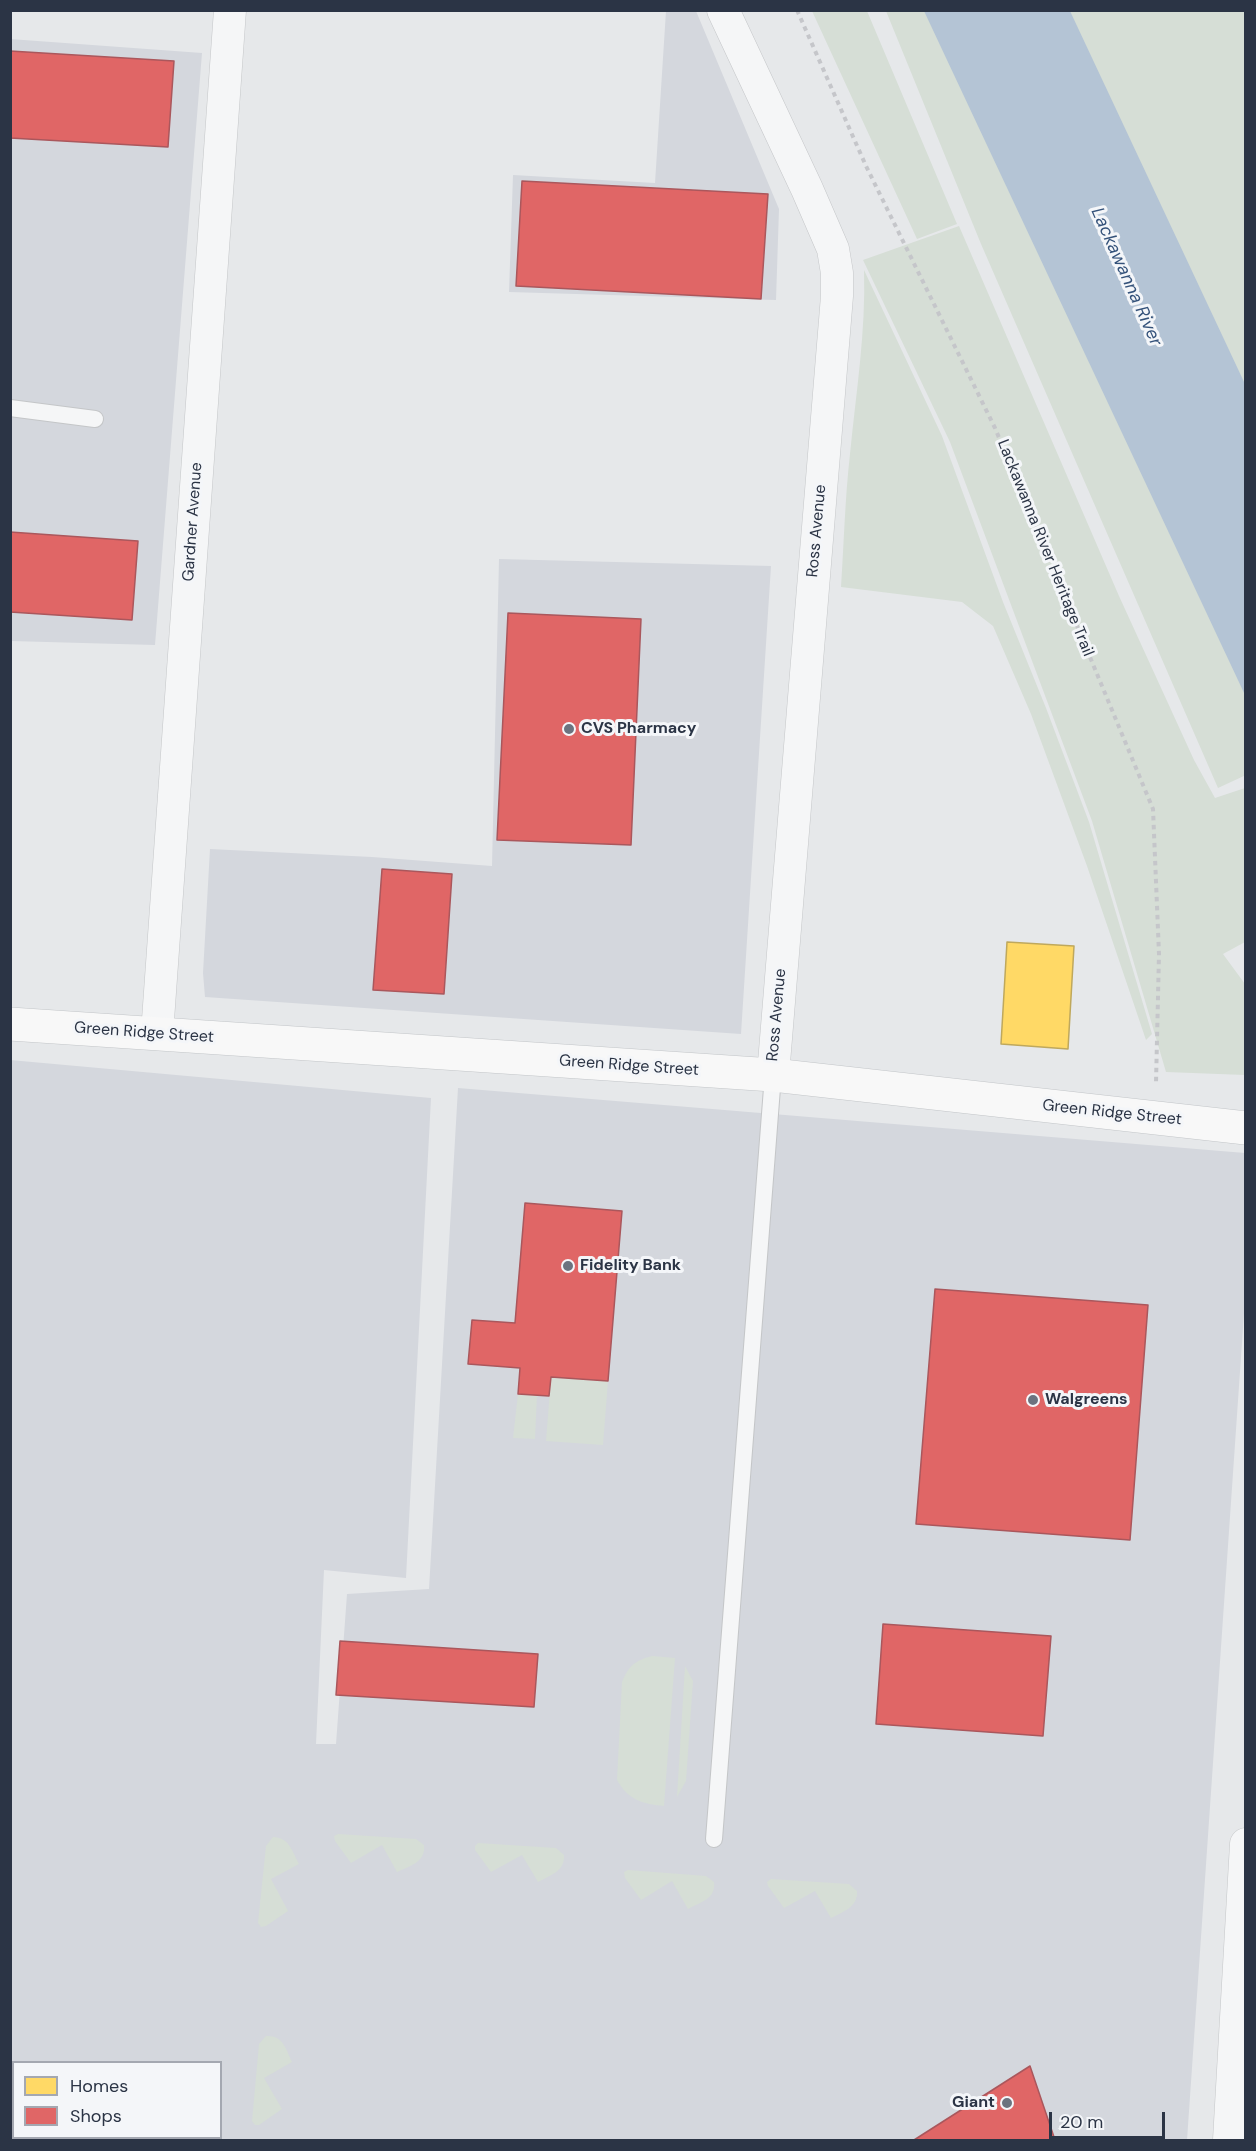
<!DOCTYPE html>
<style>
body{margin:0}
#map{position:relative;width:1256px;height:2151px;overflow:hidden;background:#e6e8ea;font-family:"DM Sans",sans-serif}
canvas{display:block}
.frame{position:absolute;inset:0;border:12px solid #2b3445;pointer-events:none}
.legend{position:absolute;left:12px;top:2061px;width:210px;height:78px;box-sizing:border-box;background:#f4f6f9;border:2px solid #a4a8b1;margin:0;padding:8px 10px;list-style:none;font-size:18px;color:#2b3445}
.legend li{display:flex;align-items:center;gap:12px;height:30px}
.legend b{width:30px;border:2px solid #a4a8b1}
.scale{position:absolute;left:1049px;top:2112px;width:116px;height:27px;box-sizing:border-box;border:3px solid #2b3445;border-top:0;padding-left:8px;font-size:18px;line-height:21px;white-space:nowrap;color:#2b3445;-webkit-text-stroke:4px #f4f6f9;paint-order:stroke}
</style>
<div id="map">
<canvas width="1256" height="2151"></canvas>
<div class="frame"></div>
<ul class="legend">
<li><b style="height:16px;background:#ffd966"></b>Homes</li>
<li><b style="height:16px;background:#e06666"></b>Shops</li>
</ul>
<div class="scale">20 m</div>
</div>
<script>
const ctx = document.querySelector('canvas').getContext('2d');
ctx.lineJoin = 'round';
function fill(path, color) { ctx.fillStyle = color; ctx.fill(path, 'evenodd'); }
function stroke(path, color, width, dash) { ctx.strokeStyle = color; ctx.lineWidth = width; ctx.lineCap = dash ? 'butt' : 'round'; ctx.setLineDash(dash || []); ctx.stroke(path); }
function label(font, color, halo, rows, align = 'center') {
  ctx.font = font + ' "DM Sans",sans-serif'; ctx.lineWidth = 6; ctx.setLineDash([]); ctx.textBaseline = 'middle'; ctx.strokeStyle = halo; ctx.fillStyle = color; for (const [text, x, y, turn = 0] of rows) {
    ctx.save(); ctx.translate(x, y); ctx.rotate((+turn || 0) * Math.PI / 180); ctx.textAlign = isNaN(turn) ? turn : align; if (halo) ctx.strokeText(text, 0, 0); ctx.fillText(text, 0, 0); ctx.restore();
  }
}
const built = new Path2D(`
 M666,11H696L779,209L776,300L509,292L513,175L655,183Z
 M10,39L202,53L155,645L11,641Z
 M499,559L771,566L741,1034L205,997L203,973L210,849L372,857L492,866Z
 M10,1060L431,1098L406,1578L324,1570L316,1744H336L347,1594L429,1589L458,1088L1245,1153V1299L1187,2140H11ZM14,2062H220V2138H14Z`);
const green = new Path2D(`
 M812,11H867L957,224L917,239Z
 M886,11H1245L1246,775L1218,788L981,244Z
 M959,226L1119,596L1194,760L1215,798L1245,788V942L1223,954L1245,984V1075L1166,1072L1092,821L950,442L863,260Z
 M864,270L942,436L1003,602L1046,708L1089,822L1152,1034L1146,1040L1087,866L1031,714L993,626L962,602L841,587C844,542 845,498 850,454C856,392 866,332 864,270Z
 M551,1377L608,1381L603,1445L546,1441Z
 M518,1394L537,1395L535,1439L513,1438Z
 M652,1656L675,1658L664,1806C643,1804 628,1800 617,1780L622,1682C629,1665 635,1661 652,1656Z
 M685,1666L693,1681L686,1781L677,1797Z
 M338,1834L416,1839L424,1845C426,1862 410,1866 397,1872L382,1845L351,1863L335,1841L334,1836Z
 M273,1837C289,1837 292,1851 299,1864L271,1879L288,1911L266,1926L261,1927L258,1923L266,1846Z
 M478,1843L556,1848L564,1855C565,1871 551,1875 538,1882L522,1855L491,1872L475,1850V1846Z
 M628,1870L706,1876L714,1882C716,1899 701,1902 688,1909L672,1881L641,1900L625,1878L624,1872Z
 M771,1879L849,1884L857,1891C858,1907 843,1912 831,1918L815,1891L784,1908L768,1886L767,1882Z
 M266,2036C283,2035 286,2049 292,2062L264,2078L282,2109L259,2125H255L252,2121L259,2044Z`);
const water = new Path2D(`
 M924,11H1070L1245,384V695Z`);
const homes = new Path2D(`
 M1007,942L1074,946L1068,1049L1001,1044Z`);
const shops = new Path2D(`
 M10,51L174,61L168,147L10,138Z
 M522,181L768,194L761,299L516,286Z
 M10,532L138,541L132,620L10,612Z
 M508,613L641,619L631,845L497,840Z
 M382,869L452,874L444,994L373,990Z
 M525,1203L622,1211L608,1381L551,1377L549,1396L518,1394L520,1368L468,1364L472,1320L515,1323Z
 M935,1289L1148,1305L1130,1540L916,1524Z
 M883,1624L1051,1636L1043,1736L876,1724Z
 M340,1641L538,1654L534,1707L336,1695Z
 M1030,2066L1055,2140H914Z`);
const path = new Path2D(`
 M797,10L866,166L995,428L1153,809L1159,954L1156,1083`);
const service = new Path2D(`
 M10,408L95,419
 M714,1839L773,1075`);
const minor = new Path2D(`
 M723,10L807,189L833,249L837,273V296L773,1075
 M157,1034L230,10
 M1229,2140L1246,1844`);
const primary = new Path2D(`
 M10,1024L773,1075L1246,1128`);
const markers = [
 [569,729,6,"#6c737f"],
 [568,1266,6,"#6c737f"],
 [1033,1400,6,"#6c737f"],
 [1007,2103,6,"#6c737f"]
];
const streetNames = [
 ["Gardner Avenue",193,522,-86],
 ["Ross Avenue",817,531,-85],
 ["Lackawanna River Heritage Trail",1045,548,68],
 ["Ross Avenue",777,1015,-85],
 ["Green Ridge Street",144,1033,4],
 ["Green Ridge Street",629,1066,4],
 ["Green Ridge Street",1112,1113,6]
];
const poiNames = [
 ["CVS Pharmacy",581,729],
 ["Fidelity Bank",580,1266],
 ["Walgreens",1045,1400],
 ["Giant",995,2103,"right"]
];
const waterNames = [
 ["Lackawanna River",1126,277,66]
];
fill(built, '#d4d7dd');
fill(green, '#d6ded6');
fill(water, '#b4c4d5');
fill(homes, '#ffd966');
stroke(homes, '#bfa85c', 1.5);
fill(shops, '#e06666');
stroke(shops, '#aa575c', 1.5);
stroke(service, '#c4c6c8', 18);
stroke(minor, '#c4c6c8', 33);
stroke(primary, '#c2c5c8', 34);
stroke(path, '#c5c6ca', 4, [4.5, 4.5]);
stroke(service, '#f5f6f7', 16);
stroke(minor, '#f5f6f7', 32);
stroke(primary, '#f8f8f8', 33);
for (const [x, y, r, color] of markers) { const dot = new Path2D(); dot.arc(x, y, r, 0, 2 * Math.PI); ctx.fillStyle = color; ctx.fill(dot); stroke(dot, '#f4f6f9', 2); }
label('16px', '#2b3445', '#f4f6f9', streetNames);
label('bold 16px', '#2b3445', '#f4f6f9', poiNames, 'left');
label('italic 18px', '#34527a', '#f4f6f9', waterNames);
</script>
